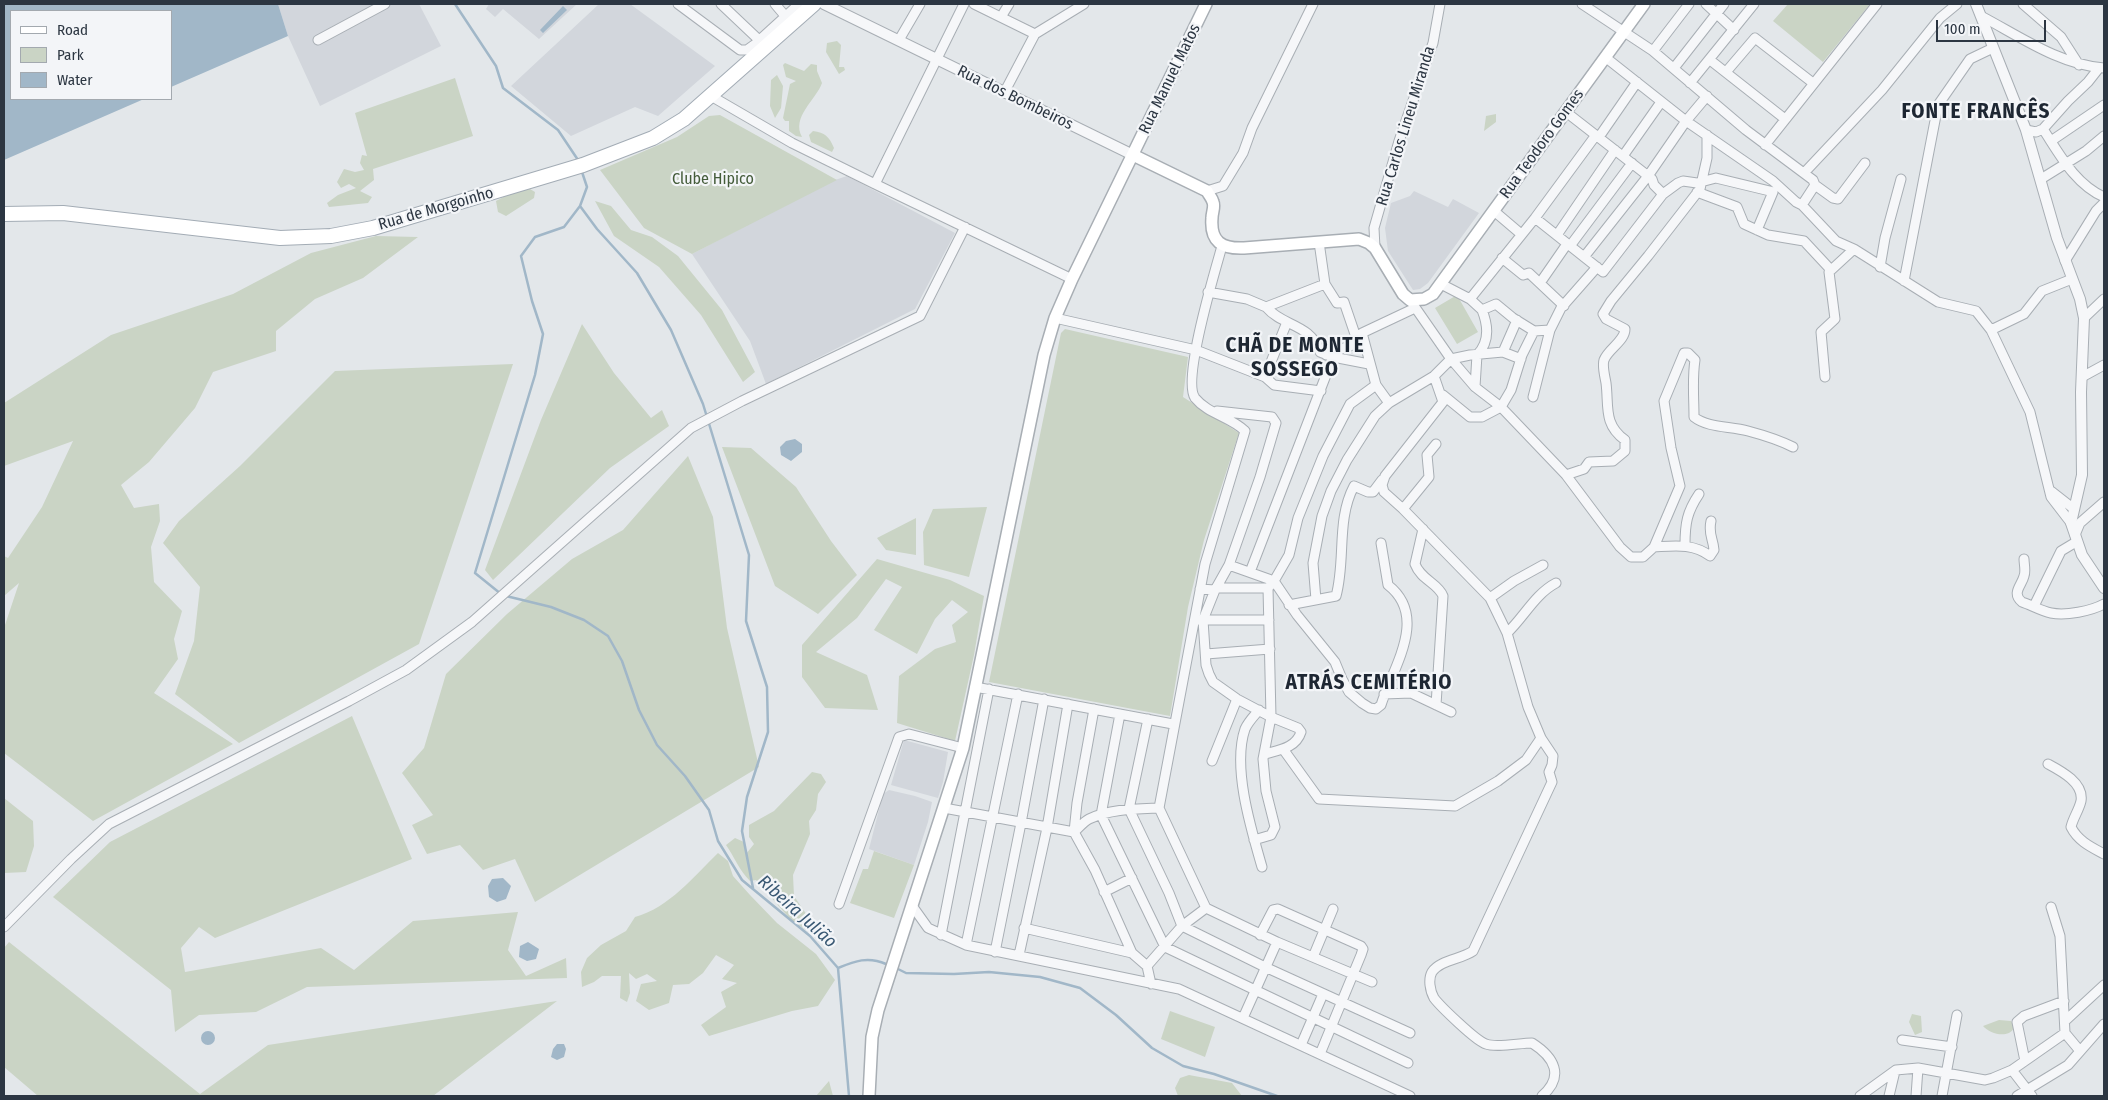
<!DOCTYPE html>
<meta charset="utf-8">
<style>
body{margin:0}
#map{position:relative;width:2108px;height:1100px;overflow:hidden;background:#e3e7ea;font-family:"Fira Sans Condensed",sans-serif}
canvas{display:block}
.frame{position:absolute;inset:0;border:5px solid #2c3642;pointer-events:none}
.legend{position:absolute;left:10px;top:10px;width:162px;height:90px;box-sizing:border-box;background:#f3f5f8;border:1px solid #a3a9af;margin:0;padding:6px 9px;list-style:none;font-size:15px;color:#2c3642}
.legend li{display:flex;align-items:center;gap:10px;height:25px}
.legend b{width:25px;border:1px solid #a3a9af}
.scale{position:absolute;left:1936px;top:20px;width:110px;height:22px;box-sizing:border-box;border:2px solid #2c3642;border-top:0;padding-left:6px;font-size:15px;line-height:18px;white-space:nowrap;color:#2c3642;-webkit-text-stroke:4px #f3f5f8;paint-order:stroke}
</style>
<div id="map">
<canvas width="2108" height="1100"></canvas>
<div class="frame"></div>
<ul class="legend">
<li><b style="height:6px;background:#fff"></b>Road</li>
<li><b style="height:14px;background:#cad4c5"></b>Park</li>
<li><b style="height:14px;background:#a1b7c8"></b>Water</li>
</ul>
<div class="scale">100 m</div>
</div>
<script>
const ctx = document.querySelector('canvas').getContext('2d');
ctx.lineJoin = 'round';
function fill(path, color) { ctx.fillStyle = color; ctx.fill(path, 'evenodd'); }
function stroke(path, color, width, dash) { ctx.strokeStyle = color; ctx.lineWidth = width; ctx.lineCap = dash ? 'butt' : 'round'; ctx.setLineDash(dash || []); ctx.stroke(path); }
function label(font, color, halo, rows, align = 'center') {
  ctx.font = font + ' "Fira Sans Condensed",sans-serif'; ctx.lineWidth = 4.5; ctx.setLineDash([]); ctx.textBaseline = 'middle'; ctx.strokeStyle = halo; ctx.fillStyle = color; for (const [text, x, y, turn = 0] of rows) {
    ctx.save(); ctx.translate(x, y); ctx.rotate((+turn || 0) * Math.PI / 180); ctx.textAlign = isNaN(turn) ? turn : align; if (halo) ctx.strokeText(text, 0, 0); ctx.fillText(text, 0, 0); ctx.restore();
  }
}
const built = new Path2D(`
 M278,4H419L441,46L320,106L288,36Z
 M489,4H577L539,39L503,9L495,17L486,9Z
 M599,4H630L715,66L658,116L635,107L571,136L511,86Z
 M847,176L955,233L915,309L766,384L750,341L692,254L829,182Z
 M1414,191L1448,207L1453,199L1479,213L1428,283L1420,289L1413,290L1388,251L1385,228L1391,203L1410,196Z
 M904,740L948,752L943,782L938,798L891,785Z
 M889,790L915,796L932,802L928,822L914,865L869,849L883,794Z`);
const green = new Path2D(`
 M1788,4H1870L1823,62L1773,21Z
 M837,41L841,45L839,67H844L845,70L839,74L826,52L827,43Z
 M785,63L804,71L811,64L817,65V71L822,83C816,100 791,117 802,137L796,136L789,131V121H785L783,118L790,84L796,81L786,77L783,65Z
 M777,75L783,86L781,108L775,118L770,106L771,80Z
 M455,78L473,136L373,169L374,180L360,191L372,197L368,203L329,207L327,203L338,195L356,188L349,184L341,188L337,182L344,169L355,172L364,170L360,163L362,155L367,156L355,113Z
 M1496,114V122L1484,131L1486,116Z
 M720,115L837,180L692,254L644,228L600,170L677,137L709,116Z
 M813,131C825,133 829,136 834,148L832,152L811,142L809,135Z
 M530,189L535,192L534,198L506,216L498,212L496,201L511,193Z
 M595,201L611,206L631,230L652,237L678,256L722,310L755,372L743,382L701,315L659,267L614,236Z
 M376,236L418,237L363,278L315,299L276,331V351L213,372L195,408L149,462L121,485L134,508L159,504L160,521L151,547L154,582L182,611L174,639L178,659L154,693L233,744L93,821L4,753V628L19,583L4,596V556L8,558L42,507L73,441L4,466V403L111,335L233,294L311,253Z
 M1457,295L1478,332L1457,344L1435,308Z
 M582,324L614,373L651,418L662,410L669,426L610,468L493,580L485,570L541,420Z
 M1065,329L1188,357L1183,397L1239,433L1204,540L1188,607L1170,716L989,682L1061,333Z
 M513,364L419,644L239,743L175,694L194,641L200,587L163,543L179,521L240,466L335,371Z
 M722,447L751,448L796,487L831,541L857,575L818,614L775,586Z
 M688,456L713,517L727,628L759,767L535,902L515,859L483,870L460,845L427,854L412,825L433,815L402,773L424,748L446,674L507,614L572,559L623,530Z
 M987,507L969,577L924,565L923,532L933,509Z
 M916,518V555L886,550L877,538Z
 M877,559L950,580L984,596L974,655L955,741L897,723L899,676L935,649L956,642L952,625L968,612L952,600L935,619L917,654L874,630L902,587L886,579L857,618L816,652L867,675L878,710L825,708L802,677V645Z
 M352,716L412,859L215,938L199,927L181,948L185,972L321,948L354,970L413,921L518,912L508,950L526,976L566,958L567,978L307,987L256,1012L199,1015L175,1032L171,990L53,897L110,842Z
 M812,772L821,774L826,782L818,794L816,810L809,821L810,834L793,875L794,896L813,924L806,930L791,920L756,880L750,881C739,870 735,858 726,845L735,838L744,842L746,854L754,844L749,837V825L774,811Z
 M4,798L33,821L34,846L26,872L4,873Z
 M874,851L914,865L894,918L850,903L863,869H868Z
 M718,853L728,861L733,876L750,895L777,923L816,954L835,980L818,1006L792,1011L709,1036L701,1025L726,1007L721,992L737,983L722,979L734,965L716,955L703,973L689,984L673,985L669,1003L649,1010L636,1001L641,984L657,981L647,974L636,979L629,973L630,993L627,1002L620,998L621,976H602L594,982L582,987L581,972L587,958L601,945L626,931L635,917C669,908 694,876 718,853Z
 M9,942L200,1094L268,1045L557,1001L433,1096H38L4,1067V948Z
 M1170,1011L1215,1027L1205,1057L1161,1039Z
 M1912,1014L1921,1016L1922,1032L1915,1035L1909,1022Z
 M1999,1020L2011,1021L2014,1028C2008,1039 1990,1034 1983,1026Z
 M1189,1075L1232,1083L1242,1096H1178L1175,1088L1180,1078Z
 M829,1081L833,1096H816Z`);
const water = new Path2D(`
 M4,4H278L288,36L171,87V11H11V99H144L4,160Z
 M563,6L567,10L543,33L540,30Z
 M795,439L802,444V452L791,461L781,455L780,447L786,441Z
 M503,878L511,886L506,899L497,902L489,897L488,886L492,879Z
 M528,942L539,949L536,959L527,961L519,957L520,946Z
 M201 1038a7 7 0 1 1 14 0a7 7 0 1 1-14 0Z
 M557,1044H564L566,1049L564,1057L557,1060L551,1057L553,1049Z`);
const stream = new Path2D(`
 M455,4L496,66L503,88L558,130L578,160
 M580,206L597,229L637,273L671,330L703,404L749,555L746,621L767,687L768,732L747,797L742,831L753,888
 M501,594L475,573L535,375L543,334L532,301L521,256L535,237L564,227L580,206L587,187L582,172
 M506,596L551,607L584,620L608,636L622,661L639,710L657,745L685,776L709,810L718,841L742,880L810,936L838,968L849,1096
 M838,968C855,961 868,956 886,964
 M898,969L906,973L954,974L989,972L1040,977L1080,988L1116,1015L1152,1048L1183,1066L1214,1074L1277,1096`);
const minor = new Path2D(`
 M678,4L740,50H747L754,45L799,4
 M721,4L759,40
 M775,4L786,17
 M964,4L875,184L1072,279
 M974,4L1035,34
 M1582,4L1653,51L1746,130L1813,180L1815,185L1802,205
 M1706,4L1734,30
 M2023,4L2061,37L2079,65
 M1981,16C2019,36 2060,65 2104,68
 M1001,17L1009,4
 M318,40L385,4
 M899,40L920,4
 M1653,51L1689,4
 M1605,57L1686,121L1773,181L1796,202L1802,205L1836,241L1854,249L1938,302L1976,311L1991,330L2024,314L2042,291L2072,279
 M1710,60L1785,119
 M1674,68L1724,4
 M1726,72L1755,38L1813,83
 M1690,83L1754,4
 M1004,93L1035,34L1084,4
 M711,96L792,143L875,184
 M1566,112L1652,179L1654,185L1663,194
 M2043,129L2068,101L2088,82L2099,68
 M2026,130L2036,132L2043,129C2060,155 2075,184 2104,197
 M1599,137L1637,82
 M2051,141L2104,105
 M1765,145L1877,4
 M1623,156L1661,102
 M1804,173L1882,90L1940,18L1957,4
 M2041,179L2086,151L2104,136
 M1815,185L1833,198L1838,199L1865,163
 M1207,191L1223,186L1243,153L1252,128L1313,4
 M1697,192L1737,207L1744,224L1768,235L1804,241L1831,270
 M1494,211L1521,234
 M1535,218L1603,272L1663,194L1678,183L1683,181L1697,183L1716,178L1770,191L1773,192L1757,230
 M1557,235L1615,150
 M1319,242L1325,284L1337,303L1344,302L1358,343
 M1222,246C1215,271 1182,380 1195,398C1208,414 1231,417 1245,431L1205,564L1159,808L1206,908L1277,942L1372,982
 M1570,246L1632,163
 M1375,248L1374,228L1399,141L1433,43L1440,4
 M1584,257L1648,176L1686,121L1707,96
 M1502,258L1523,275L1529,273L1564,306
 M2065,261L2096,211L2104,203
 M1880,267L1885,238L1901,179
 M1904,281L1938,105L1970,59L1993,48
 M1540,283L1567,244
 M1441,284L1470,299L1535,218L1596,135
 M1208,292L1247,299L1266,307L1325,284
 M1470,299L1482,310L1496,304L1513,318L1534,331
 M1410,300L1451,359L1475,387L1501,407L1566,475L1620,547L1631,557H1643L1654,547L1680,486L1671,448L1664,401L1684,353H1688L1695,360C1692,379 1694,398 1694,417C1708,428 1730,426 1748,431C1763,435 1779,440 1793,447
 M1266,307C1283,327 1310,323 1320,352L1333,357
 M1055,318L1196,350L1265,377L1274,385L1321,391
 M2084,318L2104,299
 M1991,330L2030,412L2051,497L2071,523
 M1503,352L1521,359
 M1326,355L1363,341
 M1434,376L1443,402L1385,476L1382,485L1384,492L1403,509L1490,598L1507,633L1528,707L1541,738L1553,756L1552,765L1549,772L1552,782L1473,951C1462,959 1440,960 1432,972C1428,979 1430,991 1434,998C1440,1006 1476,1041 1486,1044C1496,1048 1520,1043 1532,1043C1554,1057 1565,1076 1542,1096
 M1265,377L1287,322
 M1825,377L1821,332L1835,319L1829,272L1854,249
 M2082,377L2104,365
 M1376,385L1350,404L1323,456L1298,518L1289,555L1274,581L1297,615L1335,662L1342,679L1349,692L1362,703L1370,708L1376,709L1381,705C1393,667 1429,617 1388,585L1381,543
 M1475,387L1477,355C1490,342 1488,325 1482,310
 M1443,395L1470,417H1482L1501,407L1511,390L1522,355L1534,331L1550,330L1561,308L1597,267
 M1533,397L1550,330
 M1389,403L1376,385L1362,333L1415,308
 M1566,475L1584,469L1589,462L1613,461L1625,451V440C1603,424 1609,406 1606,383C1605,377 1602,366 1604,360C1608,349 1625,341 1625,329L1606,319L1603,314L1611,301L1648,256L1700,189L1707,158V135
 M2051,491L2074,509
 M1403,509L1429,477L1427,455L1436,444
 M1423,529L1415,564C1421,580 1438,583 1443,596L1436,705
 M2075,535L2080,523L2104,502
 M1685,545C1685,523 1687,512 1699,494
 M1654,547C1674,546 1693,543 1710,556L1714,550C1713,538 1708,534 1711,521
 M2024,559C2024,564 2026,571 2024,576C2022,585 2011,593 2022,602C2031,605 2041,611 2051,613C2066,616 2091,611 2104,604
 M1229,565L1274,581L1268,588L1271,717L1298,728L1301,732C1296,748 1279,750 1265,754
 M1250,572L1333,357L1369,364
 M1217,588H1268
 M1200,589L1215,590L1229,565L1260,477L1276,423L1272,417L1217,411
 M1215,590L1203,620L1206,665L1209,674L1213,682L1237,699L1271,717L1263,759L1266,791L1275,827L1271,835L1254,840
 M1490,598L1514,581L1543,565
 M1316,600L1313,563L1322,516L1331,491L1347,460L1375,416L1389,403L1434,376L1451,359L1470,355L1503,352L1517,320
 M1289,605L1336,596C1346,560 1336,520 1354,486L1368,492H1373L1382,480
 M2034,606L2061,551L2076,542
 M1199,620H1269
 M1507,633C1524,617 1535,594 1556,583
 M1206,654L1270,649
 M975,687L1173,724
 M1384,694L1411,693L1451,712
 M1094,709L1077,803L1074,832L1095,870L1132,953L1147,966
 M1259,710C1254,716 1248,722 1245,729C1232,767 1251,829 1262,867
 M1120,714L1101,815L1165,947L1408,1063
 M1148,719L1129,809L1169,893L1182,926L1265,967L1410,1033
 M1283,749L1319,799L1455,806L1498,781L1526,760L1541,738
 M1212,761L1237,699
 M2048,764C2061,771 2084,783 2081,801C2079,810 2073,818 2071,827C2078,841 2091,847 2104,854
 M944,808L1074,832C1079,828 1083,822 1089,819C1110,809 1136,809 1159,808
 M1104,892L1132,878
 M839,904L899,737L909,734L963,748
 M913,907L928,928L966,945L1179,989L1410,1096
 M2051,907L2060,936L2065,1033L2080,1051
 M4,927L71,859L109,824L349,701L406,670L472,622L691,428L742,401L920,316L965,227
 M1024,928L1132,953
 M941,935L989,689
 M1260,935L1273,910L1278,909L1361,946L1363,949L1361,955L1320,1054
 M966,945L1018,694
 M995,952L1021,823L1044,699
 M1019,955L1047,828L1068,704
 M1313,957L1333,909
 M1151,984L1147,966L1182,926L1206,908
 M1243,1018L1277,942
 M2065,1021L2104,985
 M1902,1040L1952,1047
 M1301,1045L1323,994
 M2025,1061L2017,1022L2024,1016L2064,1001
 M2012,1070L2065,1033
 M1860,1096L1896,1070L1918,1068L1985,1080L1993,1078L2012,1070L2032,1096
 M1889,1096L1895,1071
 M1916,1096L1918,1068
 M1942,1096L1957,1015
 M2017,1096L2068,1065L2104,1024`);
const tertiary = new Path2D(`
 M824,4L1133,155
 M1976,4L2026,130L2057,238L2080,299L2084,318L2081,392L2082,475L2071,523L2082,555L2104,588`);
const secondary = new Path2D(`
 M1133,155L1207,191C1209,195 1212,198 1213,202C1215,207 1212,212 1212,218C1210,242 1222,249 1244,248L1359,239L1369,243L1375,248L1403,294L1410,300L1424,299L1433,294L1644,4
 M869,1096L872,1037L878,1010L963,748L1044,355L1055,318L1072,279L1206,4`);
const primary = new Path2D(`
 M4,214L63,213L280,238L331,236L373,228L583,165L653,138L684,119L814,4`);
const streetNames = [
 ["Rua Manuel Matos",1170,79,-64],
 ["Rua dos Bombeiros",1015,98,26],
 ["Rua Carlos Lineu Miranda",1406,126,-73],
 ["Rua Teodoro Gomes",1542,144,-54],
 ["Rua de Morgoinho",436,209,-16]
];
const parkNames = [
 ["Clube Hipico",713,180]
];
const waterNames = [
 ["Ribeira Julião",797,912,42]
];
const districtNames = [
 ["FONTE FRANCÊS",1976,112],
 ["CHÃ DE MONTE",1295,346],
 ["SOSSEGO",1295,370],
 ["ATRÁS CEMITÉRIO",1369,683]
];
fill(built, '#d2d6dc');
fill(green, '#cad4c5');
fill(water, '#a1b7c8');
stroke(stream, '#a1b7c8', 2.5);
stroke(minor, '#a8aeb4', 11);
stroke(tertiary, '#a8aeb4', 12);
stroke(secondary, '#a8aeb4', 14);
stroke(primary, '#a3acb5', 16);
stroke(minor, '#f6f7f9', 9);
stroke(tertiary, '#f6f7f9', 10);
stroke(secondary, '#fff', 11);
stroke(primary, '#fff', 14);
label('16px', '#2c3642', '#f3f5f8', streetNames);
label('16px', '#445c3a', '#f3f5f8', parkNames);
label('italic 18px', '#395873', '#f3f5f8', waterNames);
ctx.letterSpacing = '1px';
label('bold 21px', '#1e2733', '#f3f5f8', districtNames);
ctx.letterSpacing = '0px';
</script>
